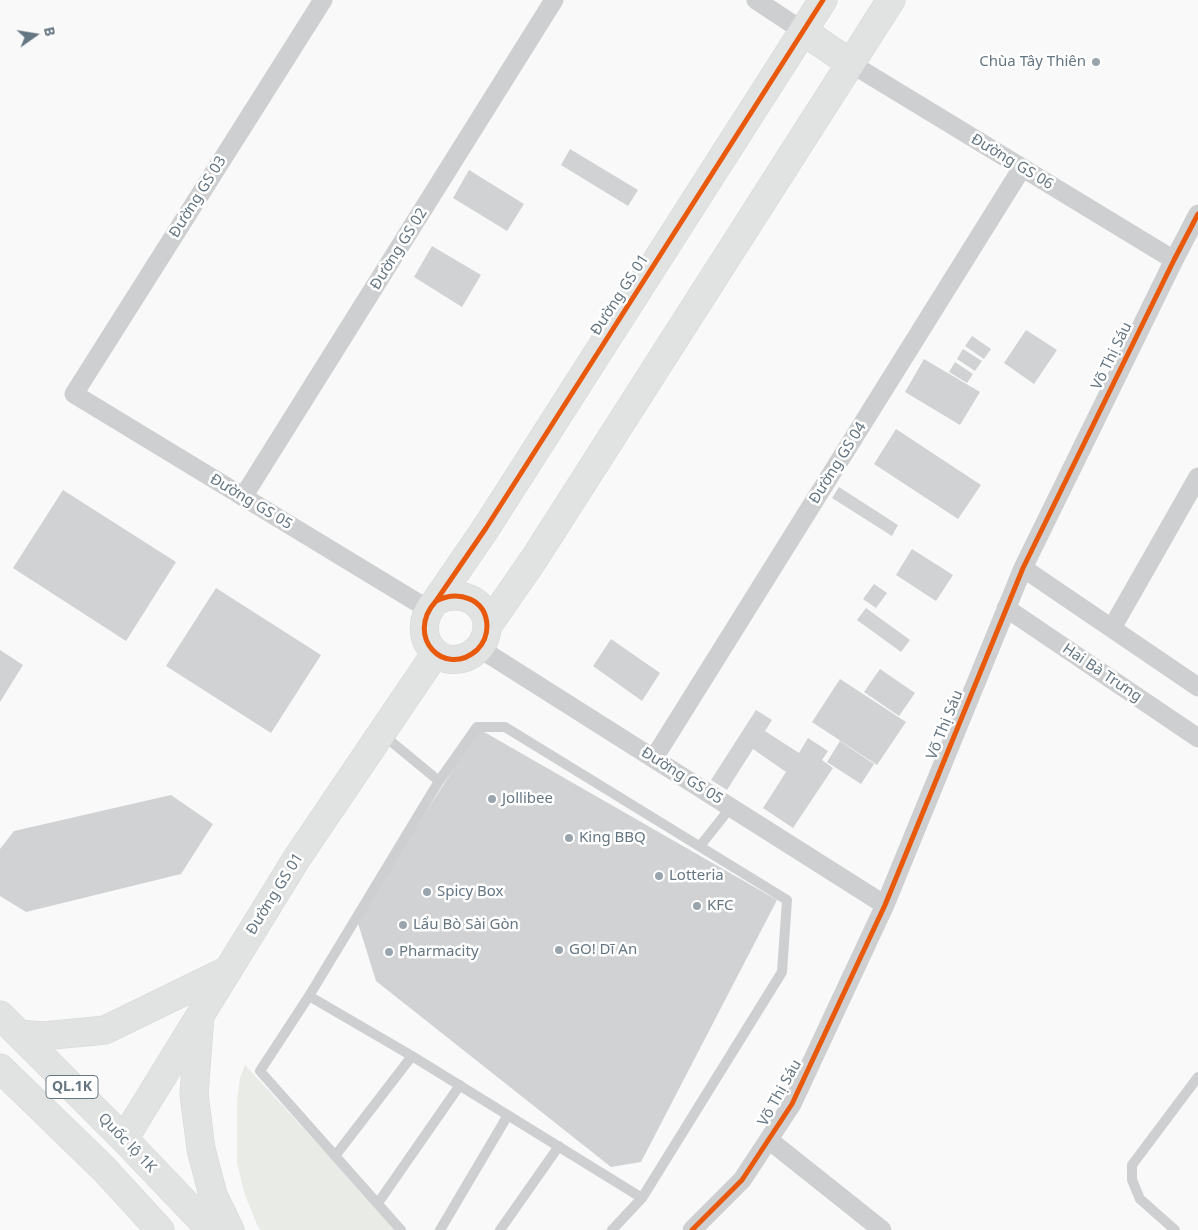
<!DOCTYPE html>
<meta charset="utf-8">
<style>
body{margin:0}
#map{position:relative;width:1198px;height:1230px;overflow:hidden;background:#f9f9f9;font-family:"Noto Sans",sans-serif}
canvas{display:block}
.north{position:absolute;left:10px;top:10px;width:50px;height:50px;-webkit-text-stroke:4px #fff;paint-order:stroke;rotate:77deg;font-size:14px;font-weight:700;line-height:20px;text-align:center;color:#657683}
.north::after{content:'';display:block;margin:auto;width:18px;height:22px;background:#657683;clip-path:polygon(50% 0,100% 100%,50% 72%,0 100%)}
</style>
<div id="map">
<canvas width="1198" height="1230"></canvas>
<div class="north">B</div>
</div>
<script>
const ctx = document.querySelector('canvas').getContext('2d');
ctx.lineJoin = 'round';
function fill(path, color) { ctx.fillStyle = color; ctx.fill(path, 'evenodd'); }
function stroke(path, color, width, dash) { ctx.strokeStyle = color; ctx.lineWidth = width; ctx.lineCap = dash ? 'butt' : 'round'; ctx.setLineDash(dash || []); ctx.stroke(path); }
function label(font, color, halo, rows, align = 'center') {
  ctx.font = font + ' "Noto Sans",sans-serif'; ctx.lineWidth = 5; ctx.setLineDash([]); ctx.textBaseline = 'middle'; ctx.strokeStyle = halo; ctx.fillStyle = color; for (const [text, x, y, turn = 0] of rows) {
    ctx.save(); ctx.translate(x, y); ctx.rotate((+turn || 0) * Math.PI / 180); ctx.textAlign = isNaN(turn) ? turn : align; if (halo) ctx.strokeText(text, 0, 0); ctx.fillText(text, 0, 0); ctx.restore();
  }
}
const green = new Path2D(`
 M245,1065L398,1230H261L258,1227L245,1195L237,1163V1101L240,1078Z`);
const building = new Path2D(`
 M570,149L638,190L628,206L561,165Z
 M469,170L524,204L507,231L453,198Z
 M432,246L481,275L462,307L414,277Z
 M1026,330L1057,350L1034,384L1004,363Z
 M972,336L991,349L984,359L965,346Z
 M963,349L982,361L975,371L957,359Z
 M924,359L980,392L960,425L905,392Z
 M955,362L973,374L967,383L949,372Z
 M896,429L981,485L958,519L874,464Z
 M839,487L898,525L892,536L832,498Z
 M63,490L176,562L126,641L13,568Z
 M912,549L953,575L936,601L896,575Z
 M874,584L887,593L876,608L863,599Z
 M216,588L321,655L271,733L166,666Z
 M866,608L910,640L901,652L857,620Z
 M611,639L660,673L642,701L593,666Z
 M0,650L23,665L0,702Z
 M880,669L915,693L899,716L864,692Z
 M840,679L906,722L877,765L812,722Z
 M756,710L772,720L765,731L799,753L808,738L828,751L822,760L833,768L793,828L763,808L786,772L753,749L727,790L711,780Z
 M479,729L777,900L641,1162L611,1167L376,981L357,920Z
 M840,741L874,764L861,784L827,762Z
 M171,795L213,824L181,874L26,912L0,896V849L14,831Z`);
const lane = new Path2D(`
 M382,734L439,781
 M700,846L731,807
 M309,996L412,1056L642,1198
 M335,1156L412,1056
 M378,1203L460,1085
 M401,1230L260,1071L309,996L439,781L477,727H505L787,900L782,972L642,1198L612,1230
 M440,1230L508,1115
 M500,1230L559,1146
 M1175,1230L1140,1199L1132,1180V1165L1198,1077`);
const street = new Path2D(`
 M323,0L74,394L428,609
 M756,0L803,31
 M850,63L1174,260
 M243,497L554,0
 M1023,568L1198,687
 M1006,608L1198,738
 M1112,628L1198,477
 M479,648L885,905
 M654,758L1022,168
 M769,1140L882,1230
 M692,1230L742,1180L792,1104L885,905L1023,568L1174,260L1198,214`);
const secondary = new Path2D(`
 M803,31L850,63
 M436,601C458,590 486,598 487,626C487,635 483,644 477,650C444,679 404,636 436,601L486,528L823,0
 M487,627L534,559L891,0
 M124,1139L297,858L435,654`);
const primary = new Path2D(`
 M0,1015L124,1139L211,1230
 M200,1016L194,1094L201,1149L213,1195L230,1230
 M20,1034L43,1036L105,1030L228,970
 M0,1068L104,1169L160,1230`);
const cycleway = new Path2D(`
 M436,601C458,590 486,598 487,626C487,635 483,644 477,650C444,679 404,636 436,601L486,528L823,0
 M692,1230L742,1180L792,1104L885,905L1023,568L1174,260L1198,214`);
const markers = [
 [1096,62,5,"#99a4ac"],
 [492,799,5,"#99a4ac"],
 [569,838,5,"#99a4ac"],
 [659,876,5,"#99a4ac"],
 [427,892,5,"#99a4ac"],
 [697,906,5,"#99a4ac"],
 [403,925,5,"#99a4ac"],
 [559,950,5,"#99a4ac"],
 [389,952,5,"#99a4ac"]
];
const shields = [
 [72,1087,52]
];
const shieldNames = [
 ["QL.1K",72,1087]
];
const poiNames = [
 ["Chùa Tây Thiên",1086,62,"right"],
 ["Jollibee",502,799],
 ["King BBQ",579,838],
 ["Lotteria",669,876],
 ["Spicy Box",437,892],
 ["KFC",707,906],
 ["Lẩu Bò Sài Gòn",413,925],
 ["GO! Dĩ An",569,950],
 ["Pharmacity",399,952]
];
const streetNames = [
 ["Đường GS 06",1012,162,31],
 ["Đường GS 03",198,197,-58],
 ["Đường GS 02",399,249,-58],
 ["Đường GS 01",620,295,-57],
 ["Võ Thị Sáu",1112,356,-64],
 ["Đường GS 04",838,463,-58],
 ["Đường GS 05",251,502,31],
 ["Hai Bà Trưng",1102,673,34],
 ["Võ Thị Sáu",945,725,-68],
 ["Đường GS 05",682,776,32],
 ["Đường GS 01",275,894,-58],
 ["Võ Thị Sáu",780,1093,-61],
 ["Quốc lộ 1K",127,1143,46]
];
fill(green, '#e8ebe6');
fill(building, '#d0d2d3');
stroke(secondary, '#d5d6d7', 29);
stroke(primary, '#d5d6d7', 29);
stroke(lane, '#cecfd0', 10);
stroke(street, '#cecfd0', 19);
stroke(secondary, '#e1e2e2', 28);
stroke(primary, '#e1e2e2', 28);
stroke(cycleway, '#e8590c', 5);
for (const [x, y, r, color] of markers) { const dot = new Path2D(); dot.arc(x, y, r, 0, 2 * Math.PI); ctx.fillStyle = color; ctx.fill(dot); stroke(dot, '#fff', 2); }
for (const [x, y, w] of shields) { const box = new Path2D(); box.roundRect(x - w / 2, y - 11.5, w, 23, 4); ctx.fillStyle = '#fff'; ctx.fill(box); stroke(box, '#657683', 1); }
label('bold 14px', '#657683', null, shieldNames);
label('15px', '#657683', '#fff', poiNames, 'left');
label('15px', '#657683', '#fff', streetNames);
</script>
